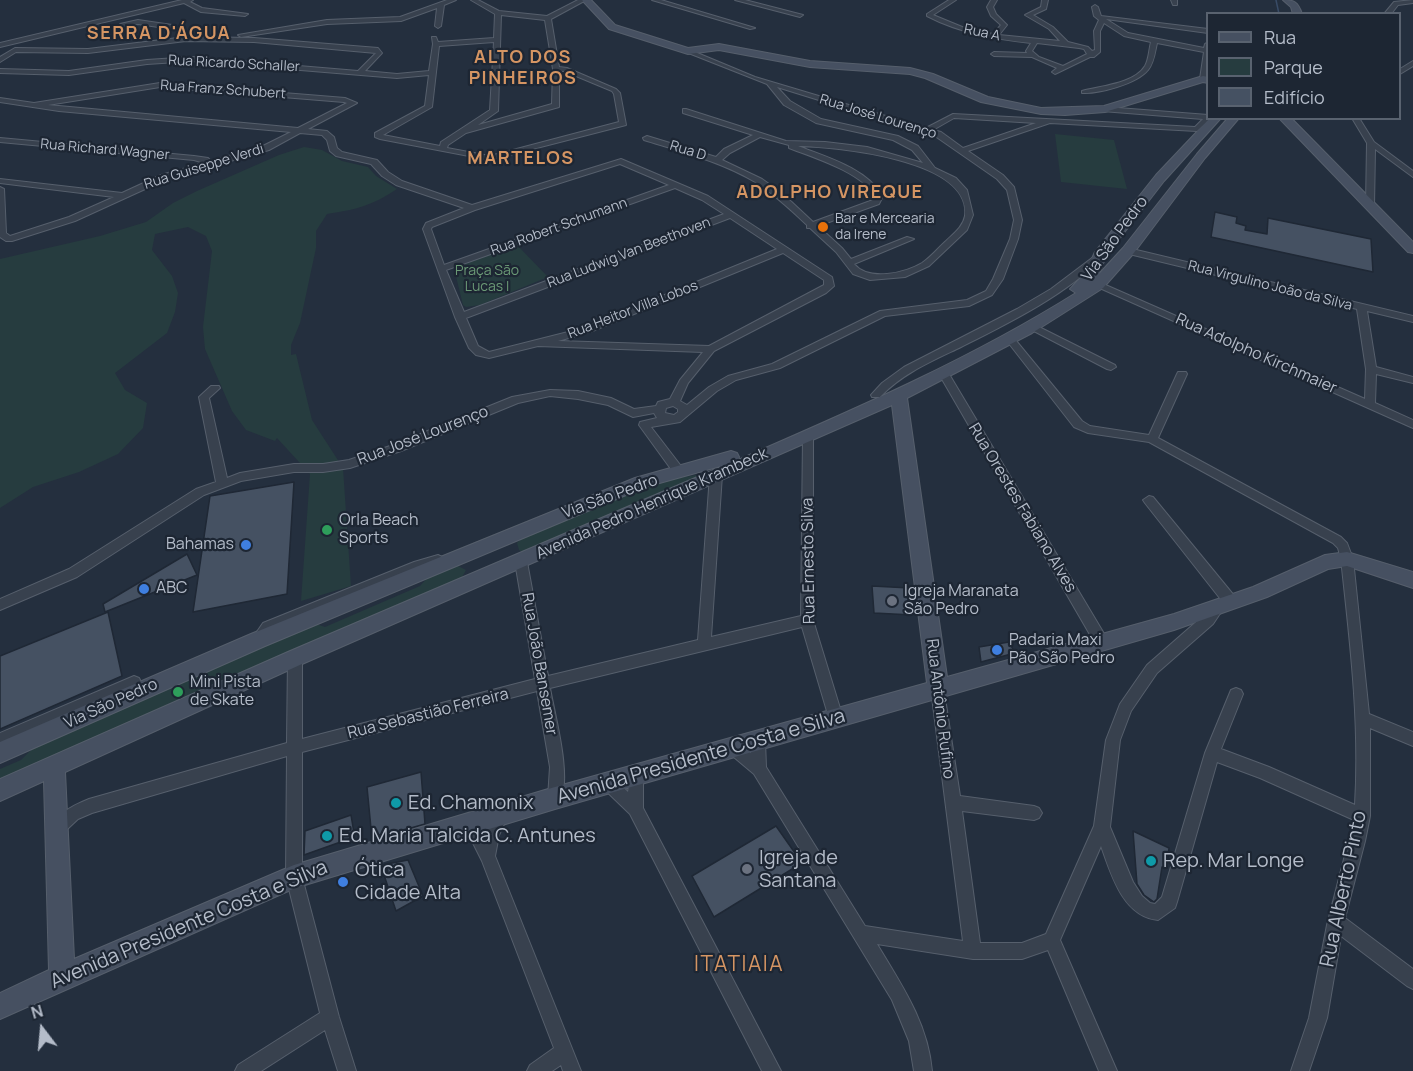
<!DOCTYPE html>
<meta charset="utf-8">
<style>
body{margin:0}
#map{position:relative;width:1413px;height:1071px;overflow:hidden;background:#242f3e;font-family:Manrope,sans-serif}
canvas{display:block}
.legend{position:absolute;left:1206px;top:12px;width:195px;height:108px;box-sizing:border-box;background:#1d2633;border:2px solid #59626f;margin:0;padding:8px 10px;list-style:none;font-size:18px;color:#b4bcc9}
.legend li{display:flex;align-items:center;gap:12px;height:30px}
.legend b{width:30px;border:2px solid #59626f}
.north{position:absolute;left:12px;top:999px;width:60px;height:60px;-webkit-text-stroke:4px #1d2633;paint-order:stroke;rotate:344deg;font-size:16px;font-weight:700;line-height:24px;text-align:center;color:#b4bcc9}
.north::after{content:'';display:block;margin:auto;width:21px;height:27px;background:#b4bcc9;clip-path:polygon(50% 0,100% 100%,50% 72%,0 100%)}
</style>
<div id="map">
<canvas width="1413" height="1071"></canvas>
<ul class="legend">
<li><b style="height:8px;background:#465061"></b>Rua</li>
<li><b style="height:16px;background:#263c3f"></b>Parque</li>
<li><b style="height:16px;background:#455162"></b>Edifício</li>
</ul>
<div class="north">N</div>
</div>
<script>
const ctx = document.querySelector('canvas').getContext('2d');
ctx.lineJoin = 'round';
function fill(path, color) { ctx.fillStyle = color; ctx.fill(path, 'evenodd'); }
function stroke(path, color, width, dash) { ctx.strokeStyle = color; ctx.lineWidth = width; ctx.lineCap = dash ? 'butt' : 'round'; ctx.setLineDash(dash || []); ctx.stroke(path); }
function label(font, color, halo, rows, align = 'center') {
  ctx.font = font + ' Manrope,sans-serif'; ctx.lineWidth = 4.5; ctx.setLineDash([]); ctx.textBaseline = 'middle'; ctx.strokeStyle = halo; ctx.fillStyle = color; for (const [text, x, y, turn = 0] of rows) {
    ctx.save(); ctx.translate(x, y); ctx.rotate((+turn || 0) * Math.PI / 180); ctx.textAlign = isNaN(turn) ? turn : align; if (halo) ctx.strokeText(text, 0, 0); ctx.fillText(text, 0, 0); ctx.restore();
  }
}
const green = new Path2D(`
 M1055,134L1114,140L1127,189L1061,182Z
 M304,147L322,150L342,161L368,167L376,176L397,189C371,206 358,209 327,214L316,231V248L300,323L291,345V355L296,354L312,420L343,468L351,586L301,601L310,474L277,438L275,441L246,430L232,411L205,349L203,327L212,251L206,236L188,227L155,234L152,250L172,276L178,293L175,312L167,333L115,373L125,390L147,403L143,428L118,454L79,472L33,487L0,508V259L100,236L146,222L173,203L197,191L279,155Z
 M517,245L548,277L480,305L466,307L463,305L454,268Z
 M697,475L699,477L522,552L519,550L517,543L521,539L622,497C634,483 679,478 697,475Z
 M456,565L466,570L460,581L451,582L184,697L0,781V769L21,760L35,746L316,624L325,627L420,586L430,575Z`);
const stream = new Path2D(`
 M1276,0L1279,14`);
const building = new Path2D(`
 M1215,212L1237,217L1236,223L1246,226L1245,230L1267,234L1268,218L1371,239L1373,272L1211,237Z
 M294,482L287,594L193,612L210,496Z
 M187,554L197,575L105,612L103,604Z
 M872,586L910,588L912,615L874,613Z
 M108,612L122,676L0,729V656Z
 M1009,642L1015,653L981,662L979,647Z
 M421,772L425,824L372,839L367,787Z
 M351,815L354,833L349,839L304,855L305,831Z
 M776,826L802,863L714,917L692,876Z
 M1133,831L1169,848L1167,868L1162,867L1157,899L1154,902L1144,895L1137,884Z
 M408,860L423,896L396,911L384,875L388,872L387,864Z`);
const street = new Path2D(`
 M182,0H193L190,2L202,8L248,14L245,16L201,12L184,3L0,47V43Z
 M447,0H456L444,5L441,26L438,28L435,26L437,8L401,21L327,24L241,37L238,35L327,20L400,17Z
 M471,0H478L499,11L547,16L578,0H586L551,19L559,67L567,68L616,89L620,93L626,125L490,160L380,139L375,137V133L425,106L429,75L397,78L192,61L147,64L69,75L0,73V69L69,71L147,60L192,57L358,71L376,53L254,42L186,41L88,53L16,52L0,62V57L15,48L88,49L186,37L254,38L378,48L382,53L365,71L397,74L429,71L433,44L432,37H436L438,42L494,38L495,14ZM501,15L545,20L553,69L552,104L478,125L498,111ZM494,42L490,110L441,142L440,146L383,135L432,107L439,46ZM559,71H564L612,91L614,94L619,122L490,156L447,148L448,145L466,133L559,107Z
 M652,0H661L755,28L750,29Z
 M735,0H745L803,15L800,17Z
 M949,0H956L933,15L967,29L993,34L1001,25L991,16L987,7L991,0H997L993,7L996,14L1007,25L999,35L1060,41L1049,29L1025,15L1041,7L1042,0H1048L1046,9L1033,15L1053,27L1068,42L1088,47L1092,51L1095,50L1094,31L1099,20L1094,16L1092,7L1095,5L1098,7L1101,16L1208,29V33L1106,19L1128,33L1204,48L1205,44L1208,42L1206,79L1203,81L1200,79L1204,52L1157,43C1155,52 1154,63 1148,70C1137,84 1098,94 1082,93V91C1100,86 1134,84 1145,66C1149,59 1149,49 1151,42L1124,36L1104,23L1100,31V52L1094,57H1090L1055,74L1052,72L1057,68L1032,57L994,56L991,54L994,52L1027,53L1026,51L1031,43C994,39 960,33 927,16V14ZM1037,43L1079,48L1084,49L1087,54L1063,66L1039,57L1032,51Z
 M1171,0H1177V5H1173Z
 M1413,0V3L1398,5L1391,14H1384L1394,2Z
 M138,20L172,25L175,27L172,29L138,24L123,26L120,24Z
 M686,50H690L755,77L926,128L953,114L1195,127L1203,119L1102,111V107H1105L1208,115V118H1211L1197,131L1050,123L968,151L1003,175L1014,187L1022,220L1018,239L1003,279L992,295L969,306L885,316L780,368L736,380L717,391L680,422L651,427L684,470L686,473L684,476H676L639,425L640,422L657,418L654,413L633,417L608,405L578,399L550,396L518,403L401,451L350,468L323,472H294L241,481L204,495L77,577L0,610V599L69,569L196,489L216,482L199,397L211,386H219L220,388L209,398L227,478L240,473L294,464H323L349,460L393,445L512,397L550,390L578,391L611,398L634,409L656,406L658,402L670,399L680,380L703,352L538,346L489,358L476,355L469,348L455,317L423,229L426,223L464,208L396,185L382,176L371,164L336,156L330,151L327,140L322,135L300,133L269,150L167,179L75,221L12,241H6L0,237V187L4,189L6,233L10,236L69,217L114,197L0,183V179L122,193L161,175L204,163L194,160L0,142V138L194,156L208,158L211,161L263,146L291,132L59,111L0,102V98L34,103L160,83L345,98L357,103L308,129L327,131L334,137L337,148L342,152L377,160L388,172L402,181L472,205L621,159L708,196L832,277L834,286L826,293L714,351L688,383L680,401L687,405L709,387L728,376L772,364L880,311L967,300L986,291L993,279L1010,239L1014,220L1007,190L997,179L935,136L777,87L790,101L821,119L898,136L918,146L935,168L956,178L967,190L973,215L967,230L929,266L905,277L870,280L853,274L836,252L810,228H807V225C791,210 775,195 757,183C722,162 683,152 644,140L643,138L647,136L716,157L724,149L753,135L683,113V109H686L786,141L825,142L867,147L923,163L912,150L893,140L816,123L784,105L767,84L686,52ZM160,87L344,102L347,103L298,128L48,105ZM954,118L1036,123L963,148L941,132L933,130ZM760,137L789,145V148C815,158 861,172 875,196L873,200L813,222L783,194L762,179L722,160L730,153ZM798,146C836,147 972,159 965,216C963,227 953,234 946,241C938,248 931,257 922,263C905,273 869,282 854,264L914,239L907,237L851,259L842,248L818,226L879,204L883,196C866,168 826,157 798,146ZM620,164L669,185L444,265L431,229L432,227L475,210ZM675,188L702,200L724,214L464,312L446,270ZM730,218L777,249L584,328L489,352L478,346L466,318ZM783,253L824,280V285L709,346L558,341L590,332ZM673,406L678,409V412L674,415L665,413L666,408Z
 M1413,61V66L1400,74V69Z
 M1352,118H1359L1374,142L1413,171V177L1375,149L1374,206L1370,208L1366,206L1367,143Z
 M1128,248L1413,316V322L1367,311L1376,367L1413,377V383L1376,374L1375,403L1413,420V428L1093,285L1098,282L1101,283L1365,399L1366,369L1357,309L1125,253V249Z
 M1100,252L1104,255C1070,293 1007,324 961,347C932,361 903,373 880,397H872L871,395L882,383L904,367L1017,309L1051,289Z
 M1033,324L1115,365L1116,367L1111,370L1107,369L1030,329V325Z
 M1010,336L1013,337L1082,421L1090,426L1149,435L1177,374L1178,372H1186L1187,374L1158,438L1341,537L1347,543L1353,559L1369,714L1413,732V746L1370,728V816L1365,841L1345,918L1413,969V989L1407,986L1341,936L1327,1018L1309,1071H1291L1309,1018L1327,925L1354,820L1260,778L1217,762L1177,902L1175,908L1158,920C1123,917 1111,874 1101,846L1060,940L1117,1071H1099L1048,950L1022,959H973L877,944C901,984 928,1023 932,1071H914L909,1041L892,1000L754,774L729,753L727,748L729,743L734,741L751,753V741L753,736L758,734L763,736L765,741L766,767L865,926L963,941L931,689L933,685L938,683L943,685L960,796L1034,806L1039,808L1042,813L1039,818L1034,820L962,811L980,943H1022L1046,934L1094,826L1106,740L1120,704L1147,665L1203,616L1214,602L1219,601L1224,602L1225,606L1213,624L1157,673L1131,711L1120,740L1110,827L1133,882L1142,896L1150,903L1155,904L1162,897L1205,753L1231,690L1236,688L1241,690L1243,694L1221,749L1269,767L1355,805C1360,723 1350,641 1341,559L1338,548L1333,543L1149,442L1088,433L1074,427L1007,341V337Z
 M944,371L949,374L1106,637L1108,641L1106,645L1101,647L1096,645L939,374Z
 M808,432L813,436V620L843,718L841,723L836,724L831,723L829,718L802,627L550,688C555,717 572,776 560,803L555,805L550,803L548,798L550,767L537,691L302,752V877L339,1017L356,1071H338L325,1030L261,1071H235L238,1065L320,1013L286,877L287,756L92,813L78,819L62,834L57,837L52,834L49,829C56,814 74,805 89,799L287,743L288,658L290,654L295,652L300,654L302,658V739L535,679L515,562L517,559H525L527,562L548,676L698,640L710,475L716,471L722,475L711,637L801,616L803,436Z
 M1149,496L1153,497L1236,598L1237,602L1236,606L1231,607L1226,606L1145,503L1143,500Z
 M438,555L442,557L444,560L442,563L420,569L273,631C267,638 264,646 254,643L252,639L263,623L414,562Z
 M134,676L139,678L141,682L139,686L0,747V733Z
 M636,769L641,771L643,776V808L781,1071H762L630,814L604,789L602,784L604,779L609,777L614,779L628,792L631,771Z
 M500,808L505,810L508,815L499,835L495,856L581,1071H563L561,1065L552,1071H527L530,1065L554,1048L482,861L463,823L466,818L471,815L476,818L484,833L495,810Z`);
const secondary = new Path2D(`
 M582,0H591L615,25L688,48L719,44L810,61L910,68L933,74L988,97L1041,108L1104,106L1203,76L1208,77V83L1203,82L1105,112L1065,115L1041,114L981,102L925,78L910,74L810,67L719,50L688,54L609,29Z
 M1283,0C1294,0 1298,2 1302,14H1293L1291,7Z
 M1210,118H1221L1164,181L1106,256L1099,274L1089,285L1123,248L1197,154L1228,118H1239L1205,158L1133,254L1103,288L1032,333L907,398L947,677L1174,614L1253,587L1325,555L1347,552L1413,572V588L1347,566L1328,569L1267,597L1174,630L555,809L295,888L0,1019V993L49,970L44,781L0,801V779L288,652L728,464L645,487L265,646L0,763V742L251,634L635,478L731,451L737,453L739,457L738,460C853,410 969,360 1076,293L1070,289L1086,272L1095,252L1156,175ZM892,405L927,683L555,787L294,865L74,959L65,772L302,664Z
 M1279,118H1291L1413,242V253L1408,252Z`);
const markers = [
 [823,227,6,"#e8710a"],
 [327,530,6,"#2e9e5b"],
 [246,545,6,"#3f7fe0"],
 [144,589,6,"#3f7fe0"],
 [892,601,6,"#6b7280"],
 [997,650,6,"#3f7fe0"],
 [178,692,6,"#2e9e5b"],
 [396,803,6,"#0f9aa8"],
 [327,836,6,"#0f9aa8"],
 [1151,861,6,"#0f9aa8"],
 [747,869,6,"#6b7280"],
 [343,882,6,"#3f7fe0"]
];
const farStreetnames = [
 ["Rua A",982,33,12],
 ["Rua Ricardo Schaller",234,64,3],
 ["Rua Franz Schubert",223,90,4],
 ["Rua José Lourenço",878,117,17],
 ["Rua Richard Wagner",105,150,5],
 ["Rua D",688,151,17],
 ["Rua Guiseppe Verdi",204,167,-17],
 ["Rua Robert Schumann",559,227,-20],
 ["Rua Ludwig Van Beethoven",629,253,-21],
 ["Rua Virgulino João da Silva",1270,286,14],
 ["Rua Heitor Villa Lobos",633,310,-21]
];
const farPoinames = [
 ["Bar e Mercearia",835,219],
 ["da Irene",835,235]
];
const farParknames = [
 ["Praça São",487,271],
 ["Lucas I",487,287]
];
const streetNames = [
 ["Via São Pedro",1115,239,-54],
 ["Rua Adolpho Kirchmaier",1256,354,24],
 ["Rua José Lourenço",423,436,-21],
 ["Via São Pedro",610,497,-20],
 ["Avenida Pedro Henrique Krambeck",652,504,-24],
 ["Rua Orestes Fabiano Alves",1022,508,59],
 ["Rua Ernesto Silva",809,561,-91],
 ["Rua João Bansemer",539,664,80],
 ["Via São Pedro",111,704,-24],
 ["Rua Antônio Rufino",940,709,83],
 ["Rua Sebastião Ferreira",428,714,-14]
];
const poiNames = [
 ["Orla Beach",339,521],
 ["Sports",339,539],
 ["Bahamas",234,545,"right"],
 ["ABC",156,589],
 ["Igreja Maranata",904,592],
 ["São Pedro",904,610],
 ["Padaria Maxi",1009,641],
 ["Pão São Pedro",1009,659],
 ["Mini Pista",190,683],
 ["de Skate",190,701]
];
const farDistrictnames = [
 ["SERRA D'ÁGUA",159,34],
 ["ALTO DOS",523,58],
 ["PINHEIROS",523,79],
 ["MARTELOS",521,159],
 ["ADOLPHO VIREQUE",830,193]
];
const nearStreetnames = [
 ["Avenida Presidente Costa e Silva",701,757,-16],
 ["Rua Alberto Pinto",1344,889,-78],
 ["Avenida Presidente Costa e Silva",189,925,-23]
];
const nearPoinames = [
 ["Ed. Chamonix",408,803],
 ["Ed. Maria Talcida C. Antunes",339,836],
 ["Igreja de",759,858],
 ["Santana",759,881],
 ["Rep. Mar Longe",1163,861],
 ["Ótica",355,870],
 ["Cidade Alta",355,893]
];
const nearNeighbourhoodnames = [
 ["ITATIAIA",739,965]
];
fill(green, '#263c3f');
stroke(stream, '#394c67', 1.5);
fill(building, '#455162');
stroke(building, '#1f2835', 1.5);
stroke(street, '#565f6c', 2);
stroke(secondary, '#565f6c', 2);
fill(street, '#38414e');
fill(secondary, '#465061');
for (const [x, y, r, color] of markers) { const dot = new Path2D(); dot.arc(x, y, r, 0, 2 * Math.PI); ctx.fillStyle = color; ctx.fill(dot); stroke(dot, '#1d2633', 2); }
label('14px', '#b4bcc9', '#1d2633', farStreetnames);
label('14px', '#b4bcc9', '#1d2633', farPoinames, 'left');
label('14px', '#6b9a76', '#1d2633', farParknames);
label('16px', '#b4bcc9', '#1d2633', streetNames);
label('16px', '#b4bcc9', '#1d2633', poiNames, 'left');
ctx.letterSpacing = '1.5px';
label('bold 18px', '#d59563', '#1d2633', farDistrictnames);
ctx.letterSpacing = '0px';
label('20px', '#b4bcc9', '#1d2633', nearStreetnames);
label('20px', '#b4bcc9', '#1d2633', nearPoinames, 'left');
ctx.letterSpacing = '1.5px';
label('21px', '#d59563', '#1d2633', nearNeighbourhoodnames);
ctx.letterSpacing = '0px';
</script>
